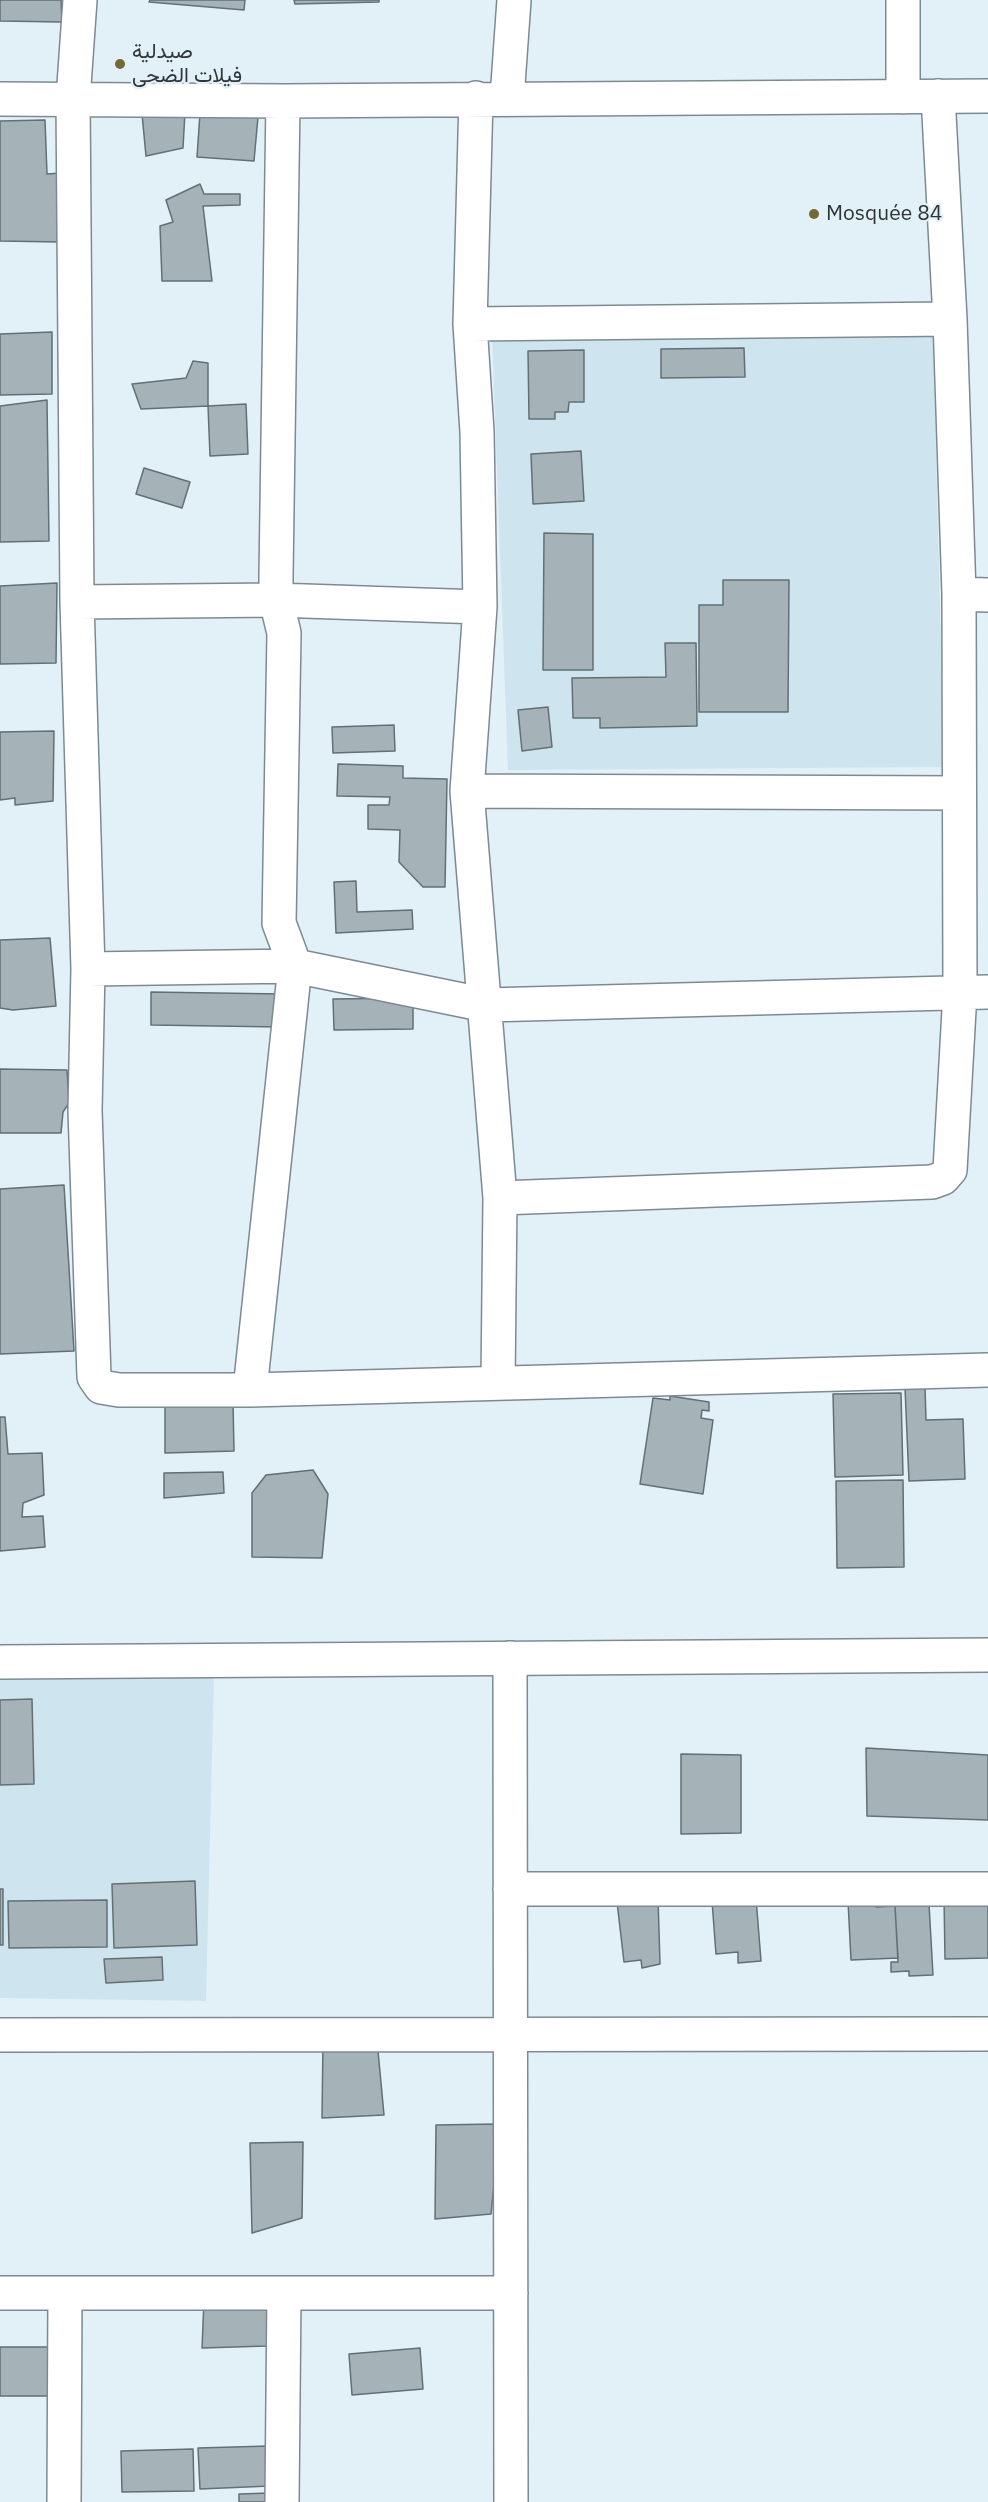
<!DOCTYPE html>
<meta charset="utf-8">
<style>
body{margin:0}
canvas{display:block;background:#e2f1f8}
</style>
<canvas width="988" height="2502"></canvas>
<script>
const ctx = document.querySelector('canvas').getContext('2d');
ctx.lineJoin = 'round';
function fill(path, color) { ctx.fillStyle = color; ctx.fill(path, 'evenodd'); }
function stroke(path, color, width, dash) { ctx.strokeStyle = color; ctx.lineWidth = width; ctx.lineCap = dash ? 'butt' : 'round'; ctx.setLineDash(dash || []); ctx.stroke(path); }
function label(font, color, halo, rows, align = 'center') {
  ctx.font = font + ' "IBM Plex Sans",Vazirmatn,sans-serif'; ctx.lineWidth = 4.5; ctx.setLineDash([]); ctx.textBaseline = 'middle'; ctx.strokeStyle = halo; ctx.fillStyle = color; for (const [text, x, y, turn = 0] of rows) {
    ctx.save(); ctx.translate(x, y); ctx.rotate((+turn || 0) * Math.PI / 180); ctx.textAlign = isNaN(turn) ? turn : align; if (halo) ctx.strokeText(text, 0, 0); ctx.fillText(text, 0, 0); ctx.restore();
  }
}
const built = new Path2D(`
 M933,333L944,767L508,770L492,334Z
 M0,1674H214L206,2001L0,1998Z`);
const building = new Path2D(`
 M0,0H61L62,22L0,21Z
 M150,0H245L244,10L149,2Z
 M294,0H379V2L295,4Z
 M185,112L183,148L146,156L142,114Z
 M200,113L258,117L254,161L197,157Z
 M45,120L47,174L62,173L60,242L0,241V121Z
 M200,184L204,194H240V205L203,206L212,281H162L160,226L173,222L166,200Z
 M52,332V394L0,395V334Z
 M744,348L745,377L661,378V349Z
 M584,350V402H569L568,412H555V419H529L528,351Z
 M193,361L208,363V406L141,409L132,384L186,378Z
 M47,400L49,541L0,542V406Z
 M246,404L248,454L210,456L208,406Z
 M581,451L584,501L533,504L531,454Z
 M144,468L190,482L182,508L136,494Z
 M544,533L593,534V670H543Z
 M723,580H789L788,712H699V605H723Z
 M57,583L56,663L0,664V586Z
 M665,643H696L697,726L600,728V718H573L572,678L666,677Z
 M548,707L552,747L522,751L518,710Z
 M394,725L395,751L333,753L332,727Z
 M54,731L53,801L15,805V798L0,800V732Z
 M338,764L403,766V778L447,779L445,887H423L399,862L400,830L368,829V805H389L390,797L337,796Z
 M356,881L357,912L412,910L413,929L336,933L334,882Z
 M50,938L56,1006L13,1010L0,1008V940Z
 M151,992L282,994L281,1027L151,1025Z
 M413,998V1029L334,1030L333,999Z
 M0,1069L67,1070L69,1103L63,1112L61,1133H0Z
 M64,1185L74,1351L0,1354V1189Z
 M925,1387L926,1420L963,1419L965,1479L909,1481L905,1388Z
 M901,1393L903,1475L835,1477L833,1394Z
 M670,1396L709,1402V1411L702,1410L701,1418L713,1420L703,1494L640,1484L653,1398L670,1400Z
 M233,1402L234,1451L165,1453V1405Z
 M0,1417H5L8,1454L42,1453L44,1495L23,1503L22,1517L43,1516L45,1547L0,1551Z
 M313,1470L328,1494L322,1558L252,1557V1493L266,1475Z
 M223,1472L224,1493L164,1498V1473Z
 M903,1480L904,1567L837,1568L836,1481Z
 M32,1699L34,1784L0,1785V1700Z
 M866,1748L988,1755V1820L867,1816Z
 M681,1754L741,1755V1833L681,1834Z
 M195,1881L197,1945L114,1948L112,1884Z
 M0,1889H3V1945H0Z
 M658,1897L660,1964L642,1968L641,1960L624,1962L617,1902Z
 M944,1897H988V1958L945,1959Z
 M756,1898L761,1961L738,1963V1952L716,1954L712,1901Z
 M107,1900V1947L9,1948L8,1901Z
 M876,1900V1907L895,1906L898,1958L851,1960L848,1901Z
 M929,1904L933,1975L909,1976V1971L891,1972V1962H898L895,1906Z
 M162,1957L163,1980L106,1983L104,1959Z
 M377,2040L384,2115L322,2118L323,2041Z
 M497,2124L498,2145L491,2214L435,2219L436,2125Z
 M303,2142L302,2218L252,2233L250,2143Z
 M204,2301L267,2302V2346L202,2348Z
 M0,2347H49L51,2396H0Z
 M420,2348L423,2389L352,2395L349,2354Z
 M269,2446L270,2486L200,2489L198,2448Z
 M193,2449L194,2491L122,2492L121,2451Z
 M269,2493V2502H239V2494Z`);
const minor = new Path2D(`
 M80,0L73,99L77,602L88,969L85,1110L94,1377L101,1387L119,1390H250L988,1370
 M903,0V97
 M476,98L470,324L477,432L480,607L467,791L500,1198L498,1382
 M507,98L514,0
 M0,99L283,101L988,96
 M470,324L950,319
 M959,594L988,595
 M77,602L276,600L480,607
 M467,791L959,793
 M88,969L295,966L486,1005L988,992
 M500,1198L932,1182L943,1178L950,1170L960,992L959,594L950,319L938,96
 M250,1390L295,966L279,923L284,633L276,600V575L283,101
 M510,1658L511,2502
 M510,1889H988
 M0,2035L988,2034
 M0,2293H511
 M64,2502L65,2293
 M282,2502L284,2293`);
const tertiary = new Path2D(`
 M0,1662L988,1655`);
const markers = [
 [120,64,6,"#746835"],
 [814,214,6,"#746835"]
];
const poiNames = [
 ["صيدلية",132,52],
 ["فيلات الضحى",132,76],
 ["Mosquée 84",826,214]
];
fill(built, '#cee5ef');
fill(building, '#a5b3b9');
stroke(building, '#627075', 1.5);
stroke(minor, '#7d8b91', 36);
stroke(tertiary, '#7d8b91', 36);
stroke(minor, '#fff', 33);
stroke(tertiary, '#fff', 33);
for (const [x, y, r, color] of markers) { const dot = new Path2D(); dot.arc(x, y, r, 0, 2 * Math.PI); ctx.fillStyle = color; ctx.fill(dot); stroke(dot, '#e2f1f8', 2); }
label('21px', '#2f3537', '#e2f1f8', poiNames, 'left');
</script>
